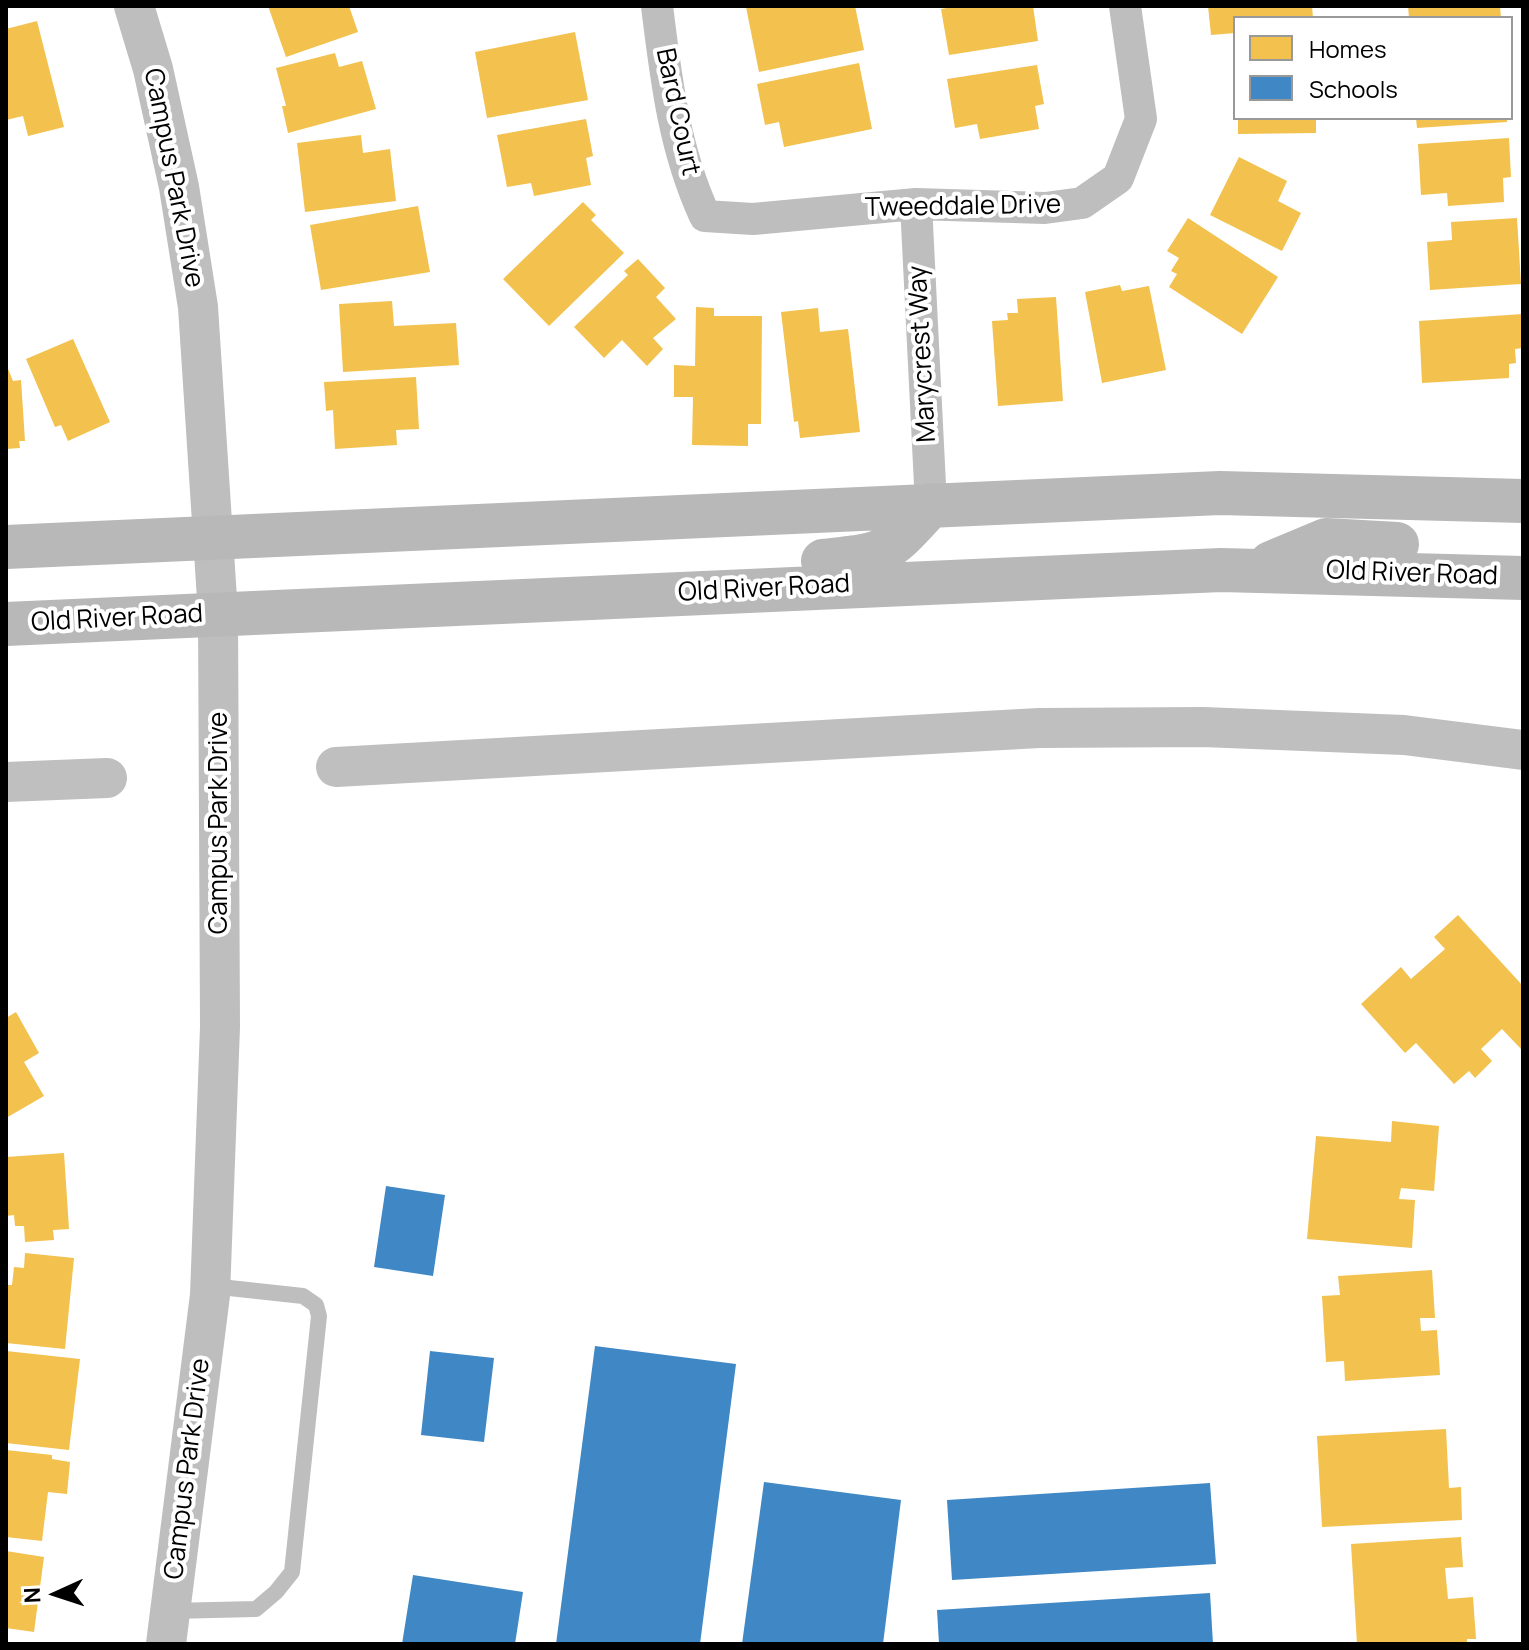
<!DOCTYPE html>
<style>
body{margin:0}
#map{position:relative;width:1529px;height:1650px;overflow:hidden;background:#fff;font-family:Manrope,sans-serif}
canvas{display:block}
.frame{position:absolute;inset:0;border:8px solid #000;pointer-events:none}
.legend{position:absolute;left:1233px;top:16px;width:280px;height:104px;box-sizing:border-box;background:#fff;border:2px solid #999;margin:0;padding:10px 14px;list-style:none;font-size:24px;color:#000}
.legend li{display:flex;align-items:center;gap:16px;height:40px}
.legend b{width:40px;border:2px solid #999}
.north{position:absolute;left:16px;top:1554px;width:80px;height:80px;-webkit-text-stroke:6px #fff;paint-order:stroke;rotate:267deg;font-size:22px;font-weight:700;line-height:32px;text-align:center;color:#000}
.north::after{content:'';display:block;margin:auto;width:28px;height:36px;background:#000;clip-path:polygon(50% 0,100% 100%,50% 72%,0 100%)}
</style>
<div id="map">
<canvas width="1529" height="1650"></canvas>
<div class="frame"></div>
<ul class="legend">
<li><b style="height:22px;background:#f2c14e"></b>Homes</li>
<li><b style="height:22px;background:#3f88c5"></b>Schools</li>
</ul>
<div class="north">N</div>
</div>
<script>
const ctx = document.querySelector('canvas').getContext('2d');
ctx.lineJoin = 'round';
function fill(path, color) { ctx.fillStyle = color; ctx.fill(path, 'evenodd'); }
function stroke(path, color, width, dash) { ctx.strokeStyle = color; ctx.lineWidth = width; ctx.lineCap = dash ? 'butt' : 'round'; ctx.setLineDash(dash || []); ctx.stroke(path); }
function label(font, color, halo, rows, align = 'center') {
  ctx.font = font + ' Manrope,sans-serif'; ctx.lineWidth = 8; ctx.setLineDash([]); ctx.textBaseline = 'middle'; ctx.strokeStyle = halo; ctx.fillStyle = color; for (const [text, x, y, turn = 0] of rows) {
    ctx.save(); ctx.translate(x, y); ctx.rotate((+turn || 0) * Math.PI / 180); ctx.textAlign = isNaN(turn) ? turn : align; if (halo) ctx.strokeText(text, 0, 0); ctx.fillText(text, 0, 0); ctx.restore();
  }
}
const homes = new Path2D(`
 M268,6H349L358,32L286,57Z
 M855,6L864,50L759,72L746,7Z
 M959,6H1033L1038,41L949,55L941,9Z
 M1208,6H1312L1313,18H1235V33L1211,35Z
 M1408,6H1500L1501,18H1409Z
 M37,21L64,127L28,136L23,116L6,120V29Z
 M575,32L588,100L487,118L475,52Z
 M335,53L339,67L362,61L376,109L288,133L282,106H286L276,68Z
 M859,63L872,129L784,147L779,122L765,125L757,84Z
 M1037,65L1044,104L1035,106L1039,129L980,139L977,124L955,128L947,79Z
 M1238,118H1316V133L1238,134Z
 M1416,118H1507V122L1417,128Z
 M586,119L593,156L586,158L591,185L534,196L531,183L507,187L497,135Z
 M361,135L363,153L390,149L396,201L305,212L297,143Z
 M1509,138L1511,177L1503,178L1504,202L1448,206L1447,193L1421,195L1418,144Z
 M1239,157L1287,181L1278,201L1301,213L1282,251L1210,215Z
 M583,202L596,215L591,220L624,253L549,326L503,279Z
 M418,206L430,272L321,290L310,225Z
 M1188,218L1278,277L1242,334L1169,287L1177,274L1171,271L1179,258L1167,251Z
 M1517,218L1521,284L1430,290L1427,242L1452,240L1451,222Z
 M638,259L665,288L656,297L676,319L653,338L663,349L647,366L622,340L604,358L574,327L628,275L624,271Z
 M1120,285L1122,291L1149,286L1166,370L1102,383L1085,292Z
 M1056,297L1063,401L998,406L992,321L1008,320L1007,313H1018L1017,299Z
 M392,301L394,326L456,323L459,365L343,372L339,304Z
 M696,307L714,308V316H762L761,424H748V446L692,445L693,397H674V365L695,366Z
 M818,308L820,332L848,329L860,432L800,438L798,421L794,422L781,312Z
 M1523,314V348L1515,349L1516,363L1509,364V378L1422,383L1419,321Z
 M73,339L110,422L68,441L61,425L55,427L26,359Z
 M6,364L13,381L21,380L25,441H19L20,448L6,449Z
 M416,377L419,429L396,430L397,445L335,449L333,410L326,411L324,382Z
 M1458,915L1523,986V1047L1521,1049L1502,1029L1481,1049L1492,1061L1475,1078L1469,1071L1454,1084L1416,1043L1405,1053L1361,1004L1401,967L1411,979L1445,949L1434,937Z
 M16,1012L39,1053L24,1062L44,1096L6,1118V1018Z
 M1392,1121L1439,1126L1434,1191L1401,1188L1399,1199L1415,1200L1412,1248L1307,1239L1316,1136L1391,1142Z
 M64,1153L69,1229L53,1230L54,1240L25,1242L24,1226H15L14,1215L6,1216V1157Z
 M25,1253L74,1258L65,1349L6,1343V1285H12L14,1267L24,1268Z
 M1432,1270L1435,1318H1420L1421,1331L1437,1330L1440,1375L1345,1381L1344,1361L1326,1362L1322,1296L1340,1295L1338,1276Z
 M6,1351L80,1359L69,1450L6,1443Z
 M1446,1429L1449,1488L1461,1487L1462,1520L1322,1527L1317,1436Z
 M6,1450L52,1455V1459L70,1462L67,1494L48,1492L42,1541L6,1537Z
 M1461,1537L1463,1567L1445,1568L1448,1599L1473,1597L1476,1639H1467V1644H1357L1351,1544Z
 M6,1551L44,1557L34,1632L6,1628Z`);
const schools = new Path2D(`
 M386,1186L445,1195L433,1276L374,1267Z
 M595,1346L736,1364L700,1644H556Z
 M430,1351L494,1358L484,1442L421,1435Z
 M764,1482L901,1500L883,1644H742Z
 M1210,1483L1216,1564L952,1580L947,1500Z
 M413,1575L523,1592L515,1644H402Z
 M1210,1593L1213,1644H939L937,1610Z`);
const canal = new Path2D(`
 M336,767L1039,728L1203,727L1404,735L1523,750
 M6,782L107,778`);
const service = new Path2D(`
 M171,1611L256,1609L276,1592L292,1572L319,1316L316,1305L303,1296L211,1286`);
const minor = new Path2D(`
 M657,6C666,79 674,149 705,216L753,219L916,204L1045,208L1082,203L1118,178L1141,119L1125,6
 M916,204L931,505`);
const tertiary = new Path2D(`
 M134,6L153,69L179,187L198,307L218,614L220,1027L210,1295L166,1644`);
const secondary = new Path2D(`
 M6,547L1220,493L1523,501
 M823,561C889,554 886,554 931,505
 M1271,563L1326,540L1397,544
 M6,624L1221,570L1523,578`);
const streetNames = [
 ["Bard Court",677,112,78],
 ["Campus Park Drive",173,178,79],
 ["Tweeddale Drive",963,207,-1],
 ["Marycrest Way",923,354,-93],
 ["Old River Road",1412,574,2],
 ["Old River Road",764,589,-3],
 ["Old River Road",117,619,-3],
 ["Campus Park Drive",220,823,-90],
 ["Campus Park Drive",188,1469,-83]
];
fill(homes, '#f2c14e');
fill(schools, '#3f88c5');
stroke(canal, '#bfbfbf', 40);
stroke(service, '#bebebe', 16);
stroke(minor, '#bebebe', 32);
stroke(tertiary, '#bebebe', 40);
stroke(secondary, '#b8b8b8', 44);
label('26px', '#000', '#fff', streetNames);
</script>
